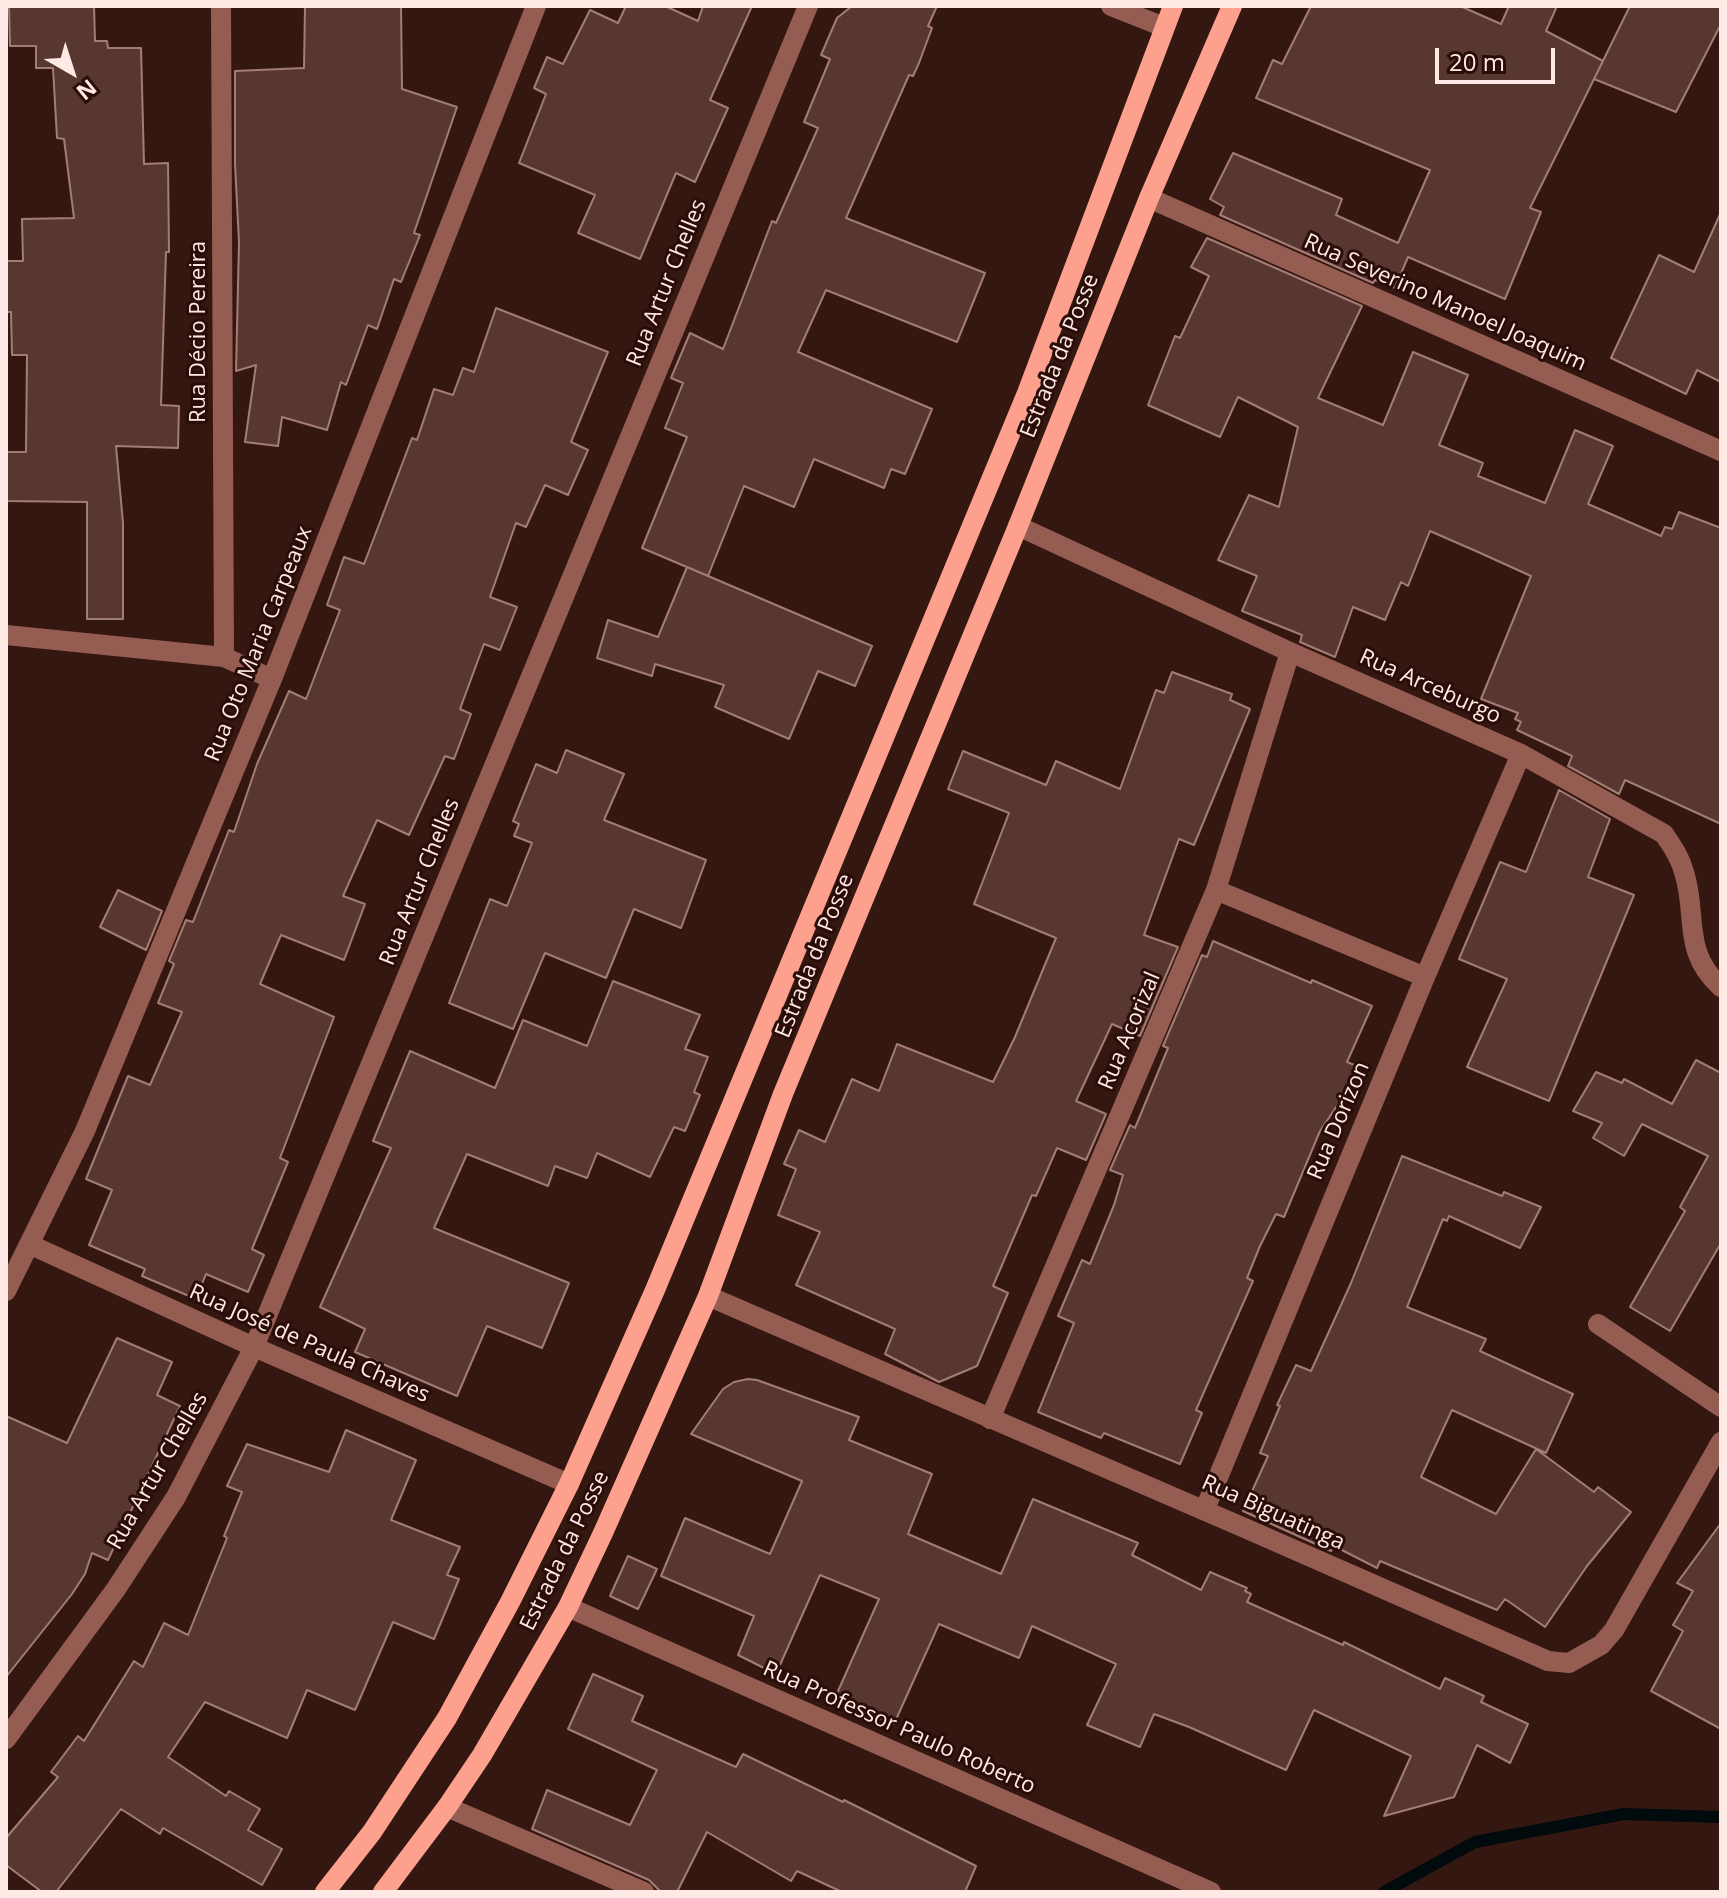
<!DOCTYPE html>
<meta charset="utf-8">
<style>
body{margin:0}
#map{position:relative;width:1727px;height:1898px;overflow:hidden;background:#351711;font-family:"Open Sans",sans-serif}
canvas{display:block}
.frame{position:absolute;inset:0;border:8px solid #ffe9e4;pointer-events:none}
.north{position:absolute;left:32px;top:32px;width:80px;height:80px;-webkit-text-stroke:6px #2a0d08;paint-order:stroke;rotate:141deg;font-size:22px;font-weight:700;line-height:32px;text-align:center;color:#ffe9e4}
.north::after{content:'';display:block;margin:auto;width:28px;height:36px;background:#ffe9e4;clip-path:polygon(50% 0,100% 100%,50% 72%,0 100%)}
.scale{position:absolute;left:1435px;top:48px;width:120px;height:36px;box-sizing:border-box;border:4px solid #ffe9e4;border-top:0;padding-left:10px;font-size:24px;line-height:28px;white-space:nowrap;color:#ffe9e4;-webkit-text-stroke:6px #2a0d08;paint-order:stroke}
</style>
<div id="map">
<canvas width="1727" height="1898"></canvas>
<div class="frame"></div>
<div class="north">N</div>
<div class="scale">20 m</div>
</div>
<script>
const ctx = document.querySelector('canvas').getContext('2d');
ctx.lineJoin = 'round';
function stroke(path, color, width, dash) { ctx.strokeStyle = color; ctx.lineWidth = width; ctx.lineCap = dash ? 'butt' : 'round'; ctx.setLineDash(dash || []); ctx.stroke(path); }
function fill(path, color) { ctx.fillStyle = color; ctx.fill(path, 'evenodd'); }
function label(font, color, halo, rows, align = 'center') {
  ctx.font = font + ' "Open Sans",sans-serif'; ctx.lineWidth = 6; ctx.setLineDash([]); ctx.textBaseline = 'middle'; ctx.strokeStyle = halo; ctx.fillStyle = color; for (const [text, x, y, turn = 0] of rows) {
    ctx.save(); ctx.translate(x, y); ctx.rotate((+turn || 0) * Math.PI / 180); ctx.textAlign = isNaN(turn) ? turn : align; if (halo) ctx.strokeText(text, 0, 0); ctx.fillText(text, 0, 0); ctx.restore();
  }
}
const stream = new Path2D(`
 M1384,1892L1475,1842L1624,1814L1721,1817`);
const building = new Path2D(`
 M9,6H94L95,41H107L108,48H141L144,164L168,163L169,252H166L161,405L179,406L178,448L116,446L123,523V619H87V502L6,501V452H26L27,355H12L11,312H6V261H23L22,219L74,218L64,139L57,138L53,68H36V46H10Z
 M305,6H401L402,89L457,107L414,233L420,235L401,282L394,279L377,329L368,325L346,385L341,382L327,430L282,417L278,446L245,442L256,365L236,371L239,242L235,164V71L304,68Z
 M626,6H665L698,21L703,6H752L710,100L728,108L695,182L676,173L640,259L578,233L595,195L519,163L546,94L534,88L547,57L563,64L590,10L618,23Z
 M852,6H937L928,26L932,28L919,63L913,76L909,75L846,218L985,273L957,342L826,290L798,352L932,409L905,474L891,469L884,488L814,459L794,507L744,486L708,576L642,548L687,437L665,428L683,383L671,378L690,333L723,349L772,221L776,223L818,128L804,122L830,59L821,55L837,18Z
 M1311,6H1460L1501,24L1509,6H1557L1546,31L1603,61L1530,208L1541,212L1505,299L1408,257L1395,288L1375,280L1373,283L1220,215L1224,207L1210,199L1233,153L1342,199L1336,215L1398,243L1430,170L1256,98L1273,60L1282,64Z
 M1630,6H1721V24L1676,112L1594,79Z
 M1721,212V382L1697,370L1686,394L1611,358L1659,255L1694,272Z
 M1207,238L1362,306L1318,398L1383,425L1413,352L1468,375L1439,445L1483,463L1478,476L1545,503L1575,430L1613,446L1588,504L1661,536L1665,527L1672,529L1679,512L1721,528V824L1625,780L1619,794L1568,766L1572,756L1517,730L1521,722L1515,719L1518,713L1481,699L1531,576L1478,552L1430,531L1408,586L1401,582L1385,620L1353,607L1335,657L1300,642L1302,635L1242,611L1257,576L1218,560L1249,495L1279,507L1298,427L1238,397L1220,437L1148,405L1175,336L1180,338L1209,276L1191,267Z
 M496,308L608,352L571,442L588,450L568,495L545,485L526,527L516,523L490,597L517,607L500,650L484,644L460,709L471,714L454,759L445,756L409,835L377,820L343,896L365,904L344,960L281,935L260,984L334,1017L280,1158L288,1162L252,1249L264,1255L248,1292L206,1274L196,1299L142,1276L145,1269L89,1245L112,1190L86,1179L128,1076L150,1085L182,1012L158,1003L174,964L169,961L186,920L193,922L229,830L234,832L257,764L289,691L306,699L340,610L327,605L344,557L364,564L412,438L417,440L434,389L453,395L463,368L474,372Z
 M687,567L872,646L855,686L818,671L789,739L715,707L724,685L655,664L652,676L597,658L608,620L658,637Z
 M1172,672L1232,694L1230,700L1250,709L1194,845L1179,839L1144,935L1178,947L1140,1036L1112,1024L1076,1101L1106,1114L1086,1160L1057,1148L1036,1196L1032,1195L993,1286L1008,1293L977,1366L939,1382L885,1354L895,1329L796,1285L820,1232L778,1215L796,1169L784,1164L799,1130L825,1142L852,1079L879,1091L897,1044L993,1082L1015,1037L1056,938L974,904L1009,813L948,789L963,751L1046,785L1056,761L1120,789L1156,690L1164,693Z
 M566,750L624,774L604,820L706,860L681,928L634,909L606,978L545,953L513,1029L449,1003L490,899L507,906L532,843L514,836L519,824L513,821L536,764L557,773Z
 M1559,790L1610,819L1588,877L1634,895L1549,1101L1467,1067L1507,979L1459,959L1500,862L1526,872Z
 M118,890L162,911L146,950L100,927Z
 M1213,941L1311,983L1312,980L1372,1006L1347,1062L1357,1066L1343,1097L1320,1131L1284,1217L1276,1214L1260,1246L1247,1278L1253,1281L1196,1410L1202,1413L1180,1464L1104,1433L1101,1438L1038,1412L1074,1323L1058,1316L1082,1260L1090,1264L1114,1205L1123,1175L1110,1170L1130,1125L1135,1128L1168,1048L1163,1046L1202,955L1207,957Z
 M613,981L700,1015L685,1049L708,1057L694,1092L700,1095L685,1131L674,1127L650,1177L597,1153L587,1178L555,1166L548,1186L467,1154L434,1228L569,1283L542,1348L487,1326L457,1396L355,1352L365,1329L320,1307L391,1148L373,1141L410,1051L495,1088L523,1020L587,1046Z
 M1696,1060L1721,1073V1243L1670,1331L1630,1307L1685,1211L1680,1207L1708,1156L1642,1124L1624,1156L1593,1138L1602,1123L1573,1111L1596,1072L1622,1083L1624,1079L1672,1104Z
 M1402,1156L1502,1196L1504,1192L1541,1207L1520,1248L1449,1216L1447,1221L1443,1219L1407,1307L1486,1339L1480,1351L1573,1394L1546,1453L1452,1410L1421,1477L1496,1514L1536,1449L1594,1492L1598,1487L1631,1512L1587,1566L1545,1627L1505,1599L1497,1610L1380,1561L1377,1568L1334,1546L1331,1551L1243,1511L1268,1456L1260,1453L1280,1406L1277,1405L1296,1365L1311,1371L1351,1283Z
 M117,1338L172,1362L157,1395L180,1406L108,1560L92,1553L85,1574L72,1594L6,1677V1416L67,1443Z
 M748,1379L757,1380L859,1417L849,1440L932,1474L908,1534L1001,1574L1033,1499L1138,1543L1132,1555L1201,1590L1210,1572L1247,1588L1245,1591L1251,1594L1247,1602L1343,1645L1344,1642L1440,1689L1445,1678L1484,1696L1481,1702L1528,1724L1510,1763L1477,1745L1454,1797L1384,1816L1411,1756L1314,1710L1286,1770L1189,1727L1154,1714L1140,1747L1087,1725L1116,1664L1032,1626L1019,1658L939,1624L894,1724L834,1700L879,1599L820,1575L776,1674L738,1655L754,1616L661,1576L685,1518L770,1554L802,1481L691,1434L723,1389L734,1382Z
 M346,1430L416,1460L391,1520L460,1547L447,1575L459,1579L434,1639L393,1622L355,1710L307,1690L287,1738L205,1702L168,1757L226,1796L229,1791L260,1809L248,1830L282,1849L262,1885L163,1828L160,1834L121,1809L56,1892H42L6,1865V1838L58,1777L51,1772L78,1736L84,1741L134,1661L143,1667L164,1623L188,1635L227,1538L224,1536L242,1492L227,1486L247,1444L329,1472Z
 M1721,1523V1729L1651,1691L1683,1631L1673,1625L1693,1591L1677,1583Z
 M628,1556L657,1569L638,1609L610,1596Z
 M593,1674L643,1696L632,1721L736,1767L743,1754L843,1802L844,1800L976,1866L965,1892H842L797,1871L791,1881L707,1832L677,1892H661L649,1880L532,1829L547,1790L630,1825L657,1770L568,1729Z`);
const street = new Path2D(`
 M221,6L224,657
 M1111,6L1164,27
 M1149,198L1721,451
 M1018,526L1290,652L1521,754L1664,834C1672,846 1680,857 1684,872C1698,915 1681,951 1721,987
 M6,635L224,657L272,679
 M1216,890L1425,977
 M31,1245L254,1347L569,1484
 M6,1291L85,1131L272,679L536,6
 M708,1296C988,1418 1269,1537 1548,1661L1569,1663L1601,1645L1614,1630L1721,1442
 M1598,1324L1721,1407
 M990,1419L1216,890L1290,652
 M1205,1509L1425,977L1521,754
 M568,1607L1211,1892
 M6,1739L116,1589L176,1497L254,1347L808,6
 M447,1807L644,1892`);
const primary = new Path2D(`
 M325,1892L372,1832L447,1718L510,1602L569,1484L655,1290L1027,393L1173,6
 M383,1892L447,1807L482,1755L568,1607L603,1533L708,1296L783,1094L1018,526L1149,198L1232,6`);
const streetNames = [
 ["Rua Artur Chelles",667,283,-68],
 ["Rua Severino Manoel Joaquim",1445,303,24],
 ["Rua Décio Pereira",199,332,-90],
 ["Estrada da Posse",1060,356,-68],
 ["Rua Oto Maria Carpeaux",259,644,-68],
 ["Rua Arceburgo",1430,687,24],
 ["Rua Artur Chelles",420,882,-68],
 ["Estrada da Posse",815,956,-68],
 ["Rua Acorizal",1130,1031,-67],
 ["Rua Dorizon",1339,1121,-67],
 ["Rua José de Paula Chaves",309,1344,24],
 ["Rua Artur Chelles",158,1471,-60],
 ["Rua Biguatinga",1273,1513,24],
 ["Estrada da Posse",565,1551,-64],
 ["Rua Professor Paulo Roberto",899,1728,24]
];
stroke(stream, '#010a0d', 12);
fill(building, '#593731');
stroke(building, '#a37d75', 2);
stroke(street, '#955d52', 20);
stroke(primary, '#fda08e', 20);
label('22px', '#ffe9e4', '#2a0d08', streetNames);
</script>
